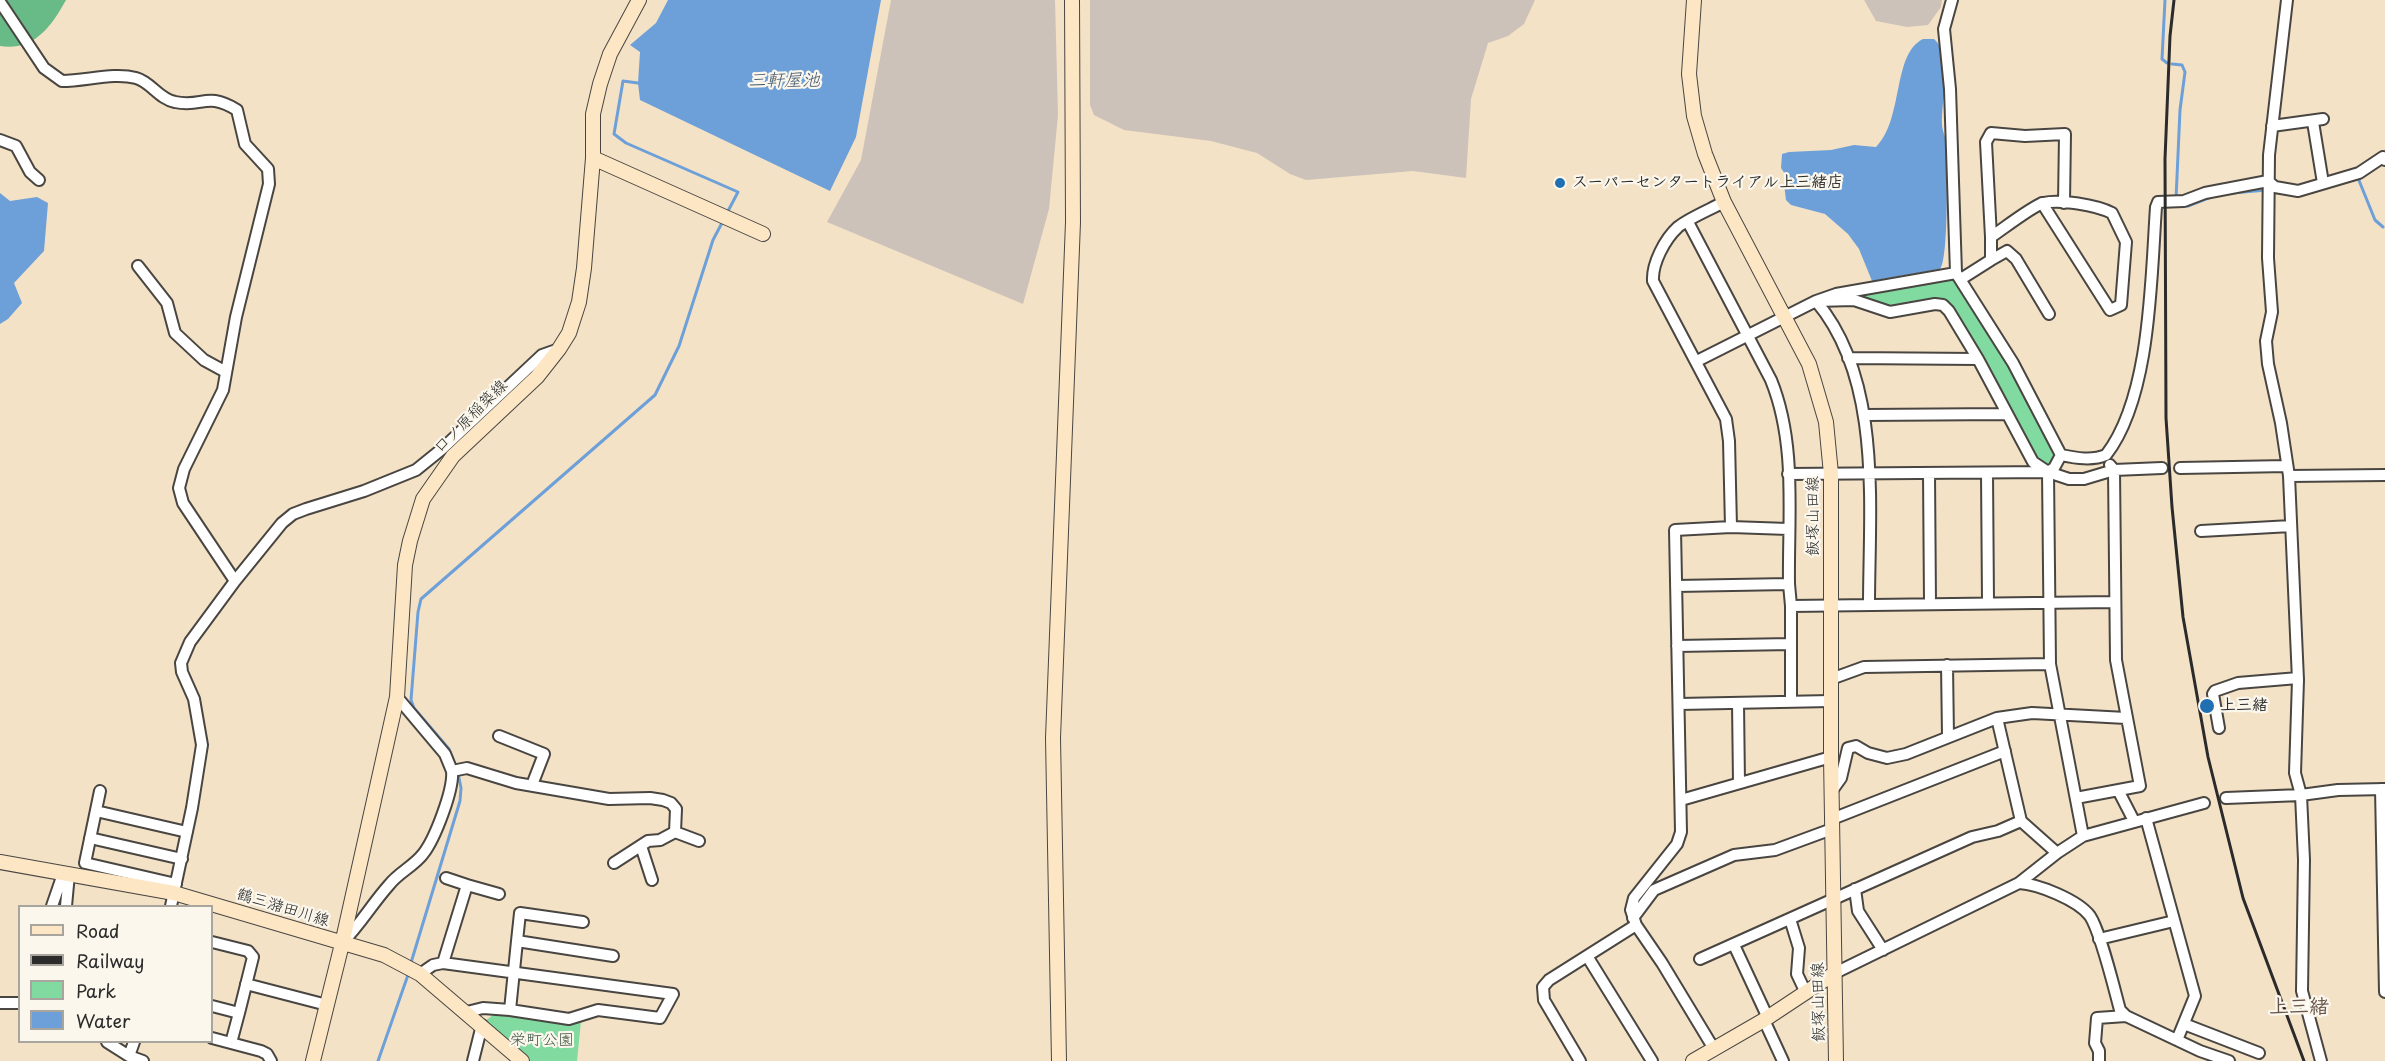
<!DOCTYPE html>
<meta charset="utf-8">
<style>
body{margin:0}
#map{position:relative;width:2385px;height:1061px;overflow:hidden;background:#f4e2c7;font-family:"Playpen Sans",sans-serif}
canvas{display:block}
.legend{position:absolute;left:18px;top:905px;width:195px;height:138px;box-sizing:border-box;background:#fbf7ec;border:2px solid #a8a59f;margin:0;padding:8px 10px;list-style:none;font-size:18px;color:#2b2b2b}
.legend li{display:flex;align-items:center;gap:12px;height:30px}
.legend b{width:30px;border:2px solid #a8a59f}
</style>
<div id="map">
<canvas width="2385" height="1061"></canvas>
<ul class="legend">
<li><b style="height:8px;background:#fce6c4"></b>Road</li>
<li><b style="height:8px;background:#2b2b2b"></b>Railway</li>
<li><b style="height:16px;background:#81daa0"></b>Park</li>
<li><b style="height:16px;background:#6da0d8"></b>Water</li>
</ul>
</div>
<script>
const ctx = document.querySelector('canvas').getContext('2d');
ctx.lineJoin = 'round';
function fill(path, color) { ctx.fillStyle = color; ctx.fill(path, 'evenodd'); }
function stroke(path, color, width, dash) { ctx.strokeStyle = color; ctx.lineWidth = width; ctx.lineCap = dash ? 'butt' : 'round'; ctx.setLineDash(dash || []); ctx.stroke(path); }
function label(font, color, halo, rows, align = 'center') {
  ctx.font = font + ' "Playpen Sans","Klee One",sans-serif'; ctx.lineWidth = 4.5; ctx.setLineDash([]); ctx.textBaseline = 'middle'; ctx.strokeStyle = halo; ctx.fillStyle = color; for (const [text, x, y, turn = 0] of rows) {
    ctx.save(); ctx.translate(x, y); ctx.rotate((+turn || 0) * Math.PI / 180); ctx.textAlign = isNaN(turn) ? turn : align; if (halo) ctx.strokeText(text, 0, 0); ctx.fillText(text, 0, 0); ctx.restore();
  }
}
const industrial = new Path2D(`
 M891,0H1055L1058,115L1049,209L1023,304L827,222L861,160Z
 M1090,0H1535L1524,24L1508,36L1488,43L1471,99L1466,178L1413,171L1306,180L1290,174L1257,153L1211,141L1124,130L1094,115L1090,105Z
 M1864,0H1942L1941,7L1928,25L1907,27L1876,21Z`);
const green = new Path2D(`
 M1950,278L1957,281L2010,365L2054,451C2055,458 2053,463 2048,466L2039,464L1948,305L1892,309L1863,300L1862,294Z
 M501,1014L570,1025L581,1021L577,1061H530L485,1021L493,1015Z`);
const forest = new Path2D(`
 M0,0H66C51,27 34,51 0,46Z`);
const water = new Path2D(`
 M668,0H881L856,137L830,191L640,100L638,83L640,52L630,45L656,23Z
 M1923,39H1934C1953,55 1941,102 1942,124C1942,130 1945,135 1946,142C1947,160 1949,260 1940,269L1872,281L1859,249L1848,234L1825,214L1791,205L1786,200L1784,184L1787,177L1781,168L1782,154L1789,152L1831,150L1854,145L1876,147C1904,119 1892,54 1923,39Z
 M0,193L10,201L37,197L48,203L44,251L14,283L22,303L8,319L0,324Z`);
const stream = new Path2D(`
 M2165,0L2162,59L2167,63
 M2172,64L2182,65L2185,72L2180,110L2176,199
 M638,83L623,81L614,134L626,143L738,192L727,213
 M2358,178L2375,220L2383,227
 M2232,193L2267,190
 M2177,205L2188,206L2211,197
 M456,767L449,749L414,708L411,700L418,612L421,599L655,395L679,346L713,240L723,221
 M410,966L460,801L461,788L458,773
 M378,1061L409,972`);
const street = new Path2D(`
 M1952,0L1944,29L1950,89L1956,273L2013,363L2061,455C2076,458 2092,461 2106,455C2151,397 2151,278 2156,207L2158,202L2184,201L2205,193L2268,181L2275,187L2298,191L2359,173L2383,157L2385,160
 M2287,0L2269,155L2268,258L2272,312L2266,341L2268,364L2281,423L2289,476L2298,680L2295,773L2301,795L2304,860L2302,991L2321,1061
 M0,2L44,68L62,81C86,81 114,72 136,78C151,82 159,99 175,102C203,108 206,91 237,110L245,144L268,169L269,184L236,317L223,390L184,469L179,488L183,503L235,581
 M2313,122L2323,183
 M2272,126L2323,119
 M0,140L16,146L30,172L39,180
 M1688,222L1771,380C1797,444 1788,516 1789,584
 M1991,237L1986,142L1991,133L2025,136L2065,134L2064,203
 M1991,260L2007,251L2016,259L2049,314
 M138,266L167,303L175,333L204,360L226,372
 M1961,279L1991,260V237C2003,229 2031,207 2043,203C2060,199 2096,205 2112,213L2126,242L2121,305L2110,310L2042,203
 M1848,358L1978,359
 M1697,361L1816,301L1854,300L1890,312L1935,304L1943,305L1949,311L1978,359L2033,462L2048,472L2069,479H2084L2114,470L2162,468
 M1864,415L2006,414
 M2180,468L2287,466
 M2048,472L2050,664L2083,836
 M1929,473L1930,603
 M1987,473L1988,602
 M1788,474L2048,472L2054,468L2061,455
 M2289,476L2385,475
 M1731,527L1788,529
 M2201,531L2291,526
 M1676,586L1789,584L1791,606L2115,602
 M1869,605C1869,508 1883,380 1816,301L1836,294L1956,273
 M1677,646L1791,644
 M1947,665L1948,736
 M1831,679L1864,667L2050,664
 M397,697L445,754L452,771L467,768L516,783L609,799L650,798L663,800L671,803L676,809L675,832L660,840L648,841L614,863
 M1791,702V606
 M1738,703L1739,783
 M1679,704L1831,701
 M1997,718L2021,821L2057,853
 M2219,728L2213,694L2215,691L2238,683L2298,678
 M499,736L544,754L532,785
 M2381,789L2385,992
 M2118,790L2134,821
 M100,791L85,863L176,884
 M1831,792L1841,778L1848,748L1856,746L1868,753L1887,758L1906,754L1997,718L2032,713L2126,718
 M2076,798L2140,786L2116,660L2114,470L2110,465
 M2226,798L2301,795L2338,790L2385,789
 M1681,800L1831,757
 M96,811L187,832
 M2146,818L2195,996L2177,1040
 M1832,819L2005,751
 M675,832L699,841
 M90,838L182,859
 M641,846L652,880
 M446,878L467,885
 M2019,883C2038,884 2078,900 2090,916C2101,933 2114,988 2120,1010L2126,1016L2200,1051L2229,1061
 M1855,889L1858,911L1883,950
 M52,906L63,874
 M66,906L69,874
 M171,906L192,808L202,745L194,699L182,672L181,663L190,642L235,581L282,523L293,514L306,509L364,491L416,470L442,449L542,355L559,349
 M1633,918L1654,890L1734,855L1775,850L1832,829
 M1790,919L1799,948L1797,974L1806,993
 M2099,939L2174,921
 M517,941L520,913L583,922
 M212,942L248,951L253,957L239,1013L212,1006
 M342,943C360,925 372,904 389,885C398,873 414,866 423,854C435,839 454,789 452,771
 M1734,945L1768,1018
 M1587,956L1652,1061
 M1700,959L1972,837L1998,831L2021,821
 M443,963L467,885L499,894
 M1835,973L2019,883L2057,853L2083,836L2204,803
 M420,974L433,965L443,963L673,994L660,1018L598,1010L569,1019L510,1010L517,941L613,956
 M246,984L327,1005
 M0,1003H20
 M467,1012L483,1008L510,1010
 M1764,1020L1783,1061
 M2184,1024L2259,1053
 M212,1038L261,1051L267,1054L271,1061
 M107,1042L129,1056L143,1061
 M231,1043L239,1013
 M1714,1049L1662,963L1636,925L1631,910L1634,898L1677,844L1681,832L1675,530L1731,527L1729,441L1726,419L1653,281C1652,263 1665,239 1678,227C1689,218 1711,209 1724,202
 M129,1056L134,1042
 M473,1061L482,1025
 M1580,1061L1544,1000L1543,987L1549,980L1636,925
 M2099,1061V1051L2095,1043L2097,1018L2126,1016`);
const secondary = new Path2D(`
 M1694,0L1689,74L1694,116L1705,154L1724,202L1809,364L1826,422L1831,474V757L1836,1061
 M593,158L763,234
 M0,862L174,893L384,955L420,974L522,1061
 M313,1061L342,944L397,697L405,565L410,541L423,499L453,456L537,377L559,349L569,333L579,302L584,268L593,158V114L600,84L610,54L639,0
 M1059,1061L1053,738L1073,222L1072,0
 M1693,1061L1764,1020L1835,973`);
const rail = new Path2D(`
 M2174,0L2170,36L2165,159L2166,418L2172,507L2183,617L2208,757L2243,898L2304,1061`);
const markers = [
 [1560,183,6,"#1f6fb2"],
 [2207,706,8,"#1f6fb2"]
];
const poiNames = [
 ["スーパーセンタートライアル上三緒店",1572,183],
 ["上三緒",2220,706]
];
const streetNames = [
 ["口ノ原稲築線",471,417,-45],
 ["飯塚山田線",1814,516,-90],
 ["鶴三潴田川線",283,908,17],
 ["飯塚山田線",1819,1002,-91]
];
const parkNames = [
 ["栄町公園",542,1041]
];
const waterNames = [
 ["三軒屋池",784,81]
];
const quarterNames = [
 ["上三緒",2299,1007]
];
fill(industrial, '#ccc2b9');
fill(green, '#81daa0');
fill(forest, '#68ba86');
fill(water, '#6da0d8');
stroke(stream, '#6da0d8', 3);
stroke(street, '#494642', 14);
stroke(secondary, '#494642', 16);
stroke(street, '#fff', 10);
stroke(secondary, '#fce6c4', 14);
stroke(rail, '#2b2b2b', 3);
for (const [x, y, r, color] of markers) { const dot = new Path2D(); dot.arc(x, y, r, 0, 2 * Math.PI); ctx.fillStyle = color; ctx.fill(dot); stroke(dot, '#fbf7ec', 2); }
label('bold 16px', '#2b2b2b', '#fbf7ec', poiNames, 'left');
label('16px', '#2b2b2b', '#fbf7ec', streetNames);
label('16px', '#405748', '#fbf7ec', parkNames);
label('italic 18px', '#455a70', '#fbf7ec', waterNames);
label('bold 20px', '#68554b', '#fbf7ec', quarterNames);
</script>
